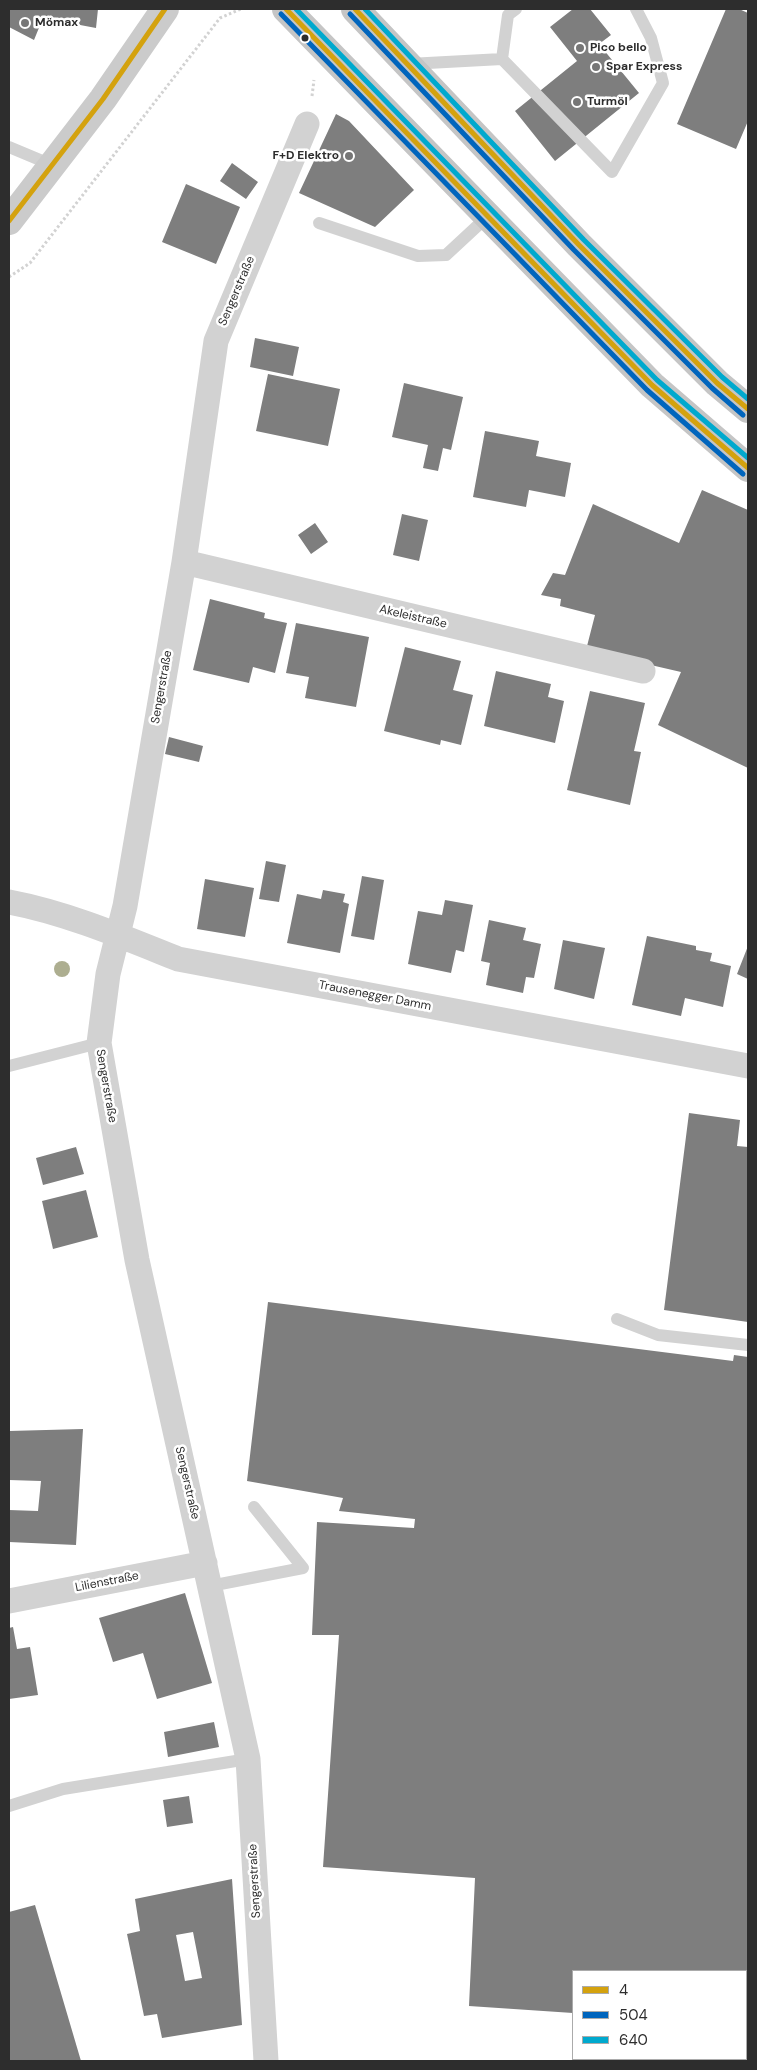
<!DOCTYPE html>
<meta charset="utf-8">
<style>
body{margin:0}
#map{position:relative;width:757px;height:2070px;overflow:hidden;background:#fff;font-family:"DM Sans",sans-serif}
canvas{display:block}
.frame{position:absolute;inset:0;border:10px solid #2d2d2d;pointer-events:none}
.legend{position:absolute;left:572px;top:1970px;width:175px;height:90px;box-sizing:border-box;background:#fff;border:1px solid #ababab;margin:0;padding:6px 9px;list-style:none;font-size:15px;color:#2d2d2d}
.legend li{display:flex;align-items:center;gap:10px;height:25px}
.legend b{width:25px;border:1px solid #ababab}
</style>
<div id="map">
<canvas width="757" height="2070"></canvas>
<div class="frame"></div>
<ul class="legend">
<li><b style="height:6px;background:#d4a20e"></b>4</li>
<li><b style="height:6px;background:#0065bd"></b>504</li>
<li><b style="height:6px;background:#00a9ce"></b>640</li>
</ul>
</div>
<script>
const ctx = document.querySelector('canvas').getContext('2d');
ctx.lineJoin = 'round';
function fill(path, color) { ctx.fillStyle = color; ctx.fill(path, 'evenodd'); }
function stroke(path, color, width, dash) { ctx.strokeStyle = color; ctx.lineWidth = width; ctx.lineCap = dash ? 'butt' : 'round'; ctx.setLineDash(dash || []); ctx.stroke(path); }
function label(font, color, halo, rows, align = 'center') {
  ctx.font = font + ' "DM Sans",sans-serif'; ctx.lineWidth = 5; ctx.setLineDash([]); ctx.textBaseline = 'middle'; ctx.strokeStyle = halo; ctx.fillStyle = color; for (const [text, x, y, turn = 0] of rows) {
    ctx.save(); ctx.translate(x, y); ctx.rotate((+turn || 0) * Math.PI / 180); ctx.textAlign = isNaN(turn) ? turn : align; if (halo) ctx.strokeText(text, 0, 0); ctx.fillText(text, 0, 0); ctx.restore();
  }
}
const building = new Path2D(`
 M9,9H98L96,28L43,18L34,40L9,27Z
 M573,9H590L611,35L599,44L639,93L555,161L515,111L577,61L550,27Z
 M726,9H739L748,13V121L736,149L677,124Z
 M336,114L349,121L414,190L375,227L299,193Z
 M232,163L258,182L246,199L220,181Z
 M186,184L240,207L216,264L162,242Z
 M255,338L299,347L293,376L250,367Z
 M268,374L340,389L328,446L256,431Z
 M404,383L463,397L451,450L443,448L438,471L423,468L428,445L392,437Z
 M485,431L539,441L536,456L571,463L565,497L529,490L526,507L473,497Z
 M702,490L748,510V768L658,725L681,672L586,650L595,615L560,606L561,599L541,595L553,573L565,575L593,504L679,543Z
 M402,514L428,520L419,561L393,555Z
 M315,523L328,542L311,554L298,535Z
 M210,599L265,613L264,618L287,623L275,673L253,667L249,683L193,670Z
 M296,623L369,637L356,707L305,698L309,677L286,673Z
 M405,647L461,661L453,690L473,695L461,745L441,740L440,745L384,731Z
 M496,671L551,684L548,697L564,701L555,743L484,726Z
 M590,691L645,703L634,751L641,752L630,805L567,790Z
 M169,737L203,746L199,762L165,754Z
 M266,861L286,865L279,902L259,899Z
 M362,876L384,880L374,940L351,936Z
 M205,879L254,888L245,937L197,929Z
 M323,890L345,894L343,902L349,904L340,953L287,943L297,894L321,899Z
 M445,900L473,905L464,952L456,950L451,973L408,964L418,911L442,915Z
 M489,920L526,928L523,940L541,944L534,978L526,977L523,993L486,985L490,963L481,961Z
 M647,936L696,946V950L712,953L710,961L731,966L723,1007L685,998L681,1016L632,1005Z
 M563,940L605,948L594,999L554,989Z
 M748,946V979L737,974Z
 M689,1113L740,1120L737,1146L748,1147V1322L664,1310Z
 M76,1147L84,1174L43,1185L36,1158Z
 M86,1190L98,1237L53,1249L42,1201Z
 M268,1302L733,1361L734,1355L748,1357V2051H746V1971H573V2013L469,2006L475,1878L323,1867L339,1635H312L317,1522L414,1528L415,1519L339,1511L343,1498L247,1481Z
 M83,1429L76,1545L9,1542V1510L38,1511L41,1481L9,1480V1431Z
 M185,1593L212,1683L157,1699L143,1653L113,1662L99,1618Z
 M13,1627L17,1649L30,1647L38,1695L9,1699V1628Z
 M214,1722L219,1747L168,1757L164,1732Z
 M189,1796L193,1823L167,1827L163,1800Z
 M232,1879L242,2025L162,2038L157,2014L144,2016L127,1934L140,1931L135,1899ZM193,1932L202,1978L185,1981L176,1935Z
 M35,1905L81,2061H9V1912Z`);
const path = new Path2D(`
 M312,96L314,80
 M9,277L30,263L220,18L241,9`);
const service = new Path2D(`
 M502,59L508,15L516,9
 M409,64L502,59L612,172L663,83L651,38L636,9
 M9,147L52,165
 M319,223L418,256L446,255L487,217
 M9,1066L99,1043
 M617,1319L658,1335L748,1345
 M210,1586L303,1568L254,1507
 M9,1806L63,1789L248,1759`);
const minor = new Path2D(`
 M184,562L643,671
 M9,902C67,913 123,937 178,959L748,1066
 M9,1601L205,1563
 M266,2061L248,1759L137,1260L99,1043L108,974L125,906L184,562L216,341L307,124`);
const secondary = new Path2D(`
 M9,221L103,99L165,9`);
const primary = new Path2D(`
 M286,9L652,385L748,468
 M355,9L579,245L717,383L748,409`);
const bus1 = new Path2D(`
 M286,9L652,385L748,468
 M355,9L579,245L717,383L748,409
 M9,221L103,99L165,9`);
const bus2 = new Path2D(`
 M281,14L647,390L743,474
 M350,14L574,250L712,388L743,415`);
const bus3 = new Path2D(`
 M296,9L657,380L748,458
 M365,9L584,240L722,377L748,399`);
const trees = [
 [62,969]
];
const markers = [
 [25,23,5,"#767676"],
 [305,38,4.5,"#2d2d2d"],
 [580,48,5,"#767676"],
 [596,67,5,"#767676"],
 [577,102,5,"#767676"],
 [349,156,5,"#767676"]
];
const poiNames = [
 ["Mömax",35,23],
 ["Pico bello",590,48],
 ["Spar Express",606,67],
 ["Turmöl",587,102],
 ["F+D Elektro",339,156,"right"]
];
const streetNames = [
 ["Sengerstraße",237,291,-67],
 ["Akeleistraße",413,617,13],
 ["Sengerstraße",162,687,-80],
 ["Trausenegger Damm",375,996,11],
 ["Sengerstraße",106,1086,80],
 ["Sengerstraße",187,1483,77],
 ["Lilienstraße",107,1582,-11],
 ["Sengerstraße",255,1881,-93]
];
fill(building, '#7e7e7e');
stroke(path, '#d2d2d2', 3, [2.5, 2.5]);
stroke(service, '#d2d2d2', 12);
stroke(minor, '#d2d2d2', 25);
stroke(secondary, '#cbcbcb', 28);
stroke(primary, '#c5c5c5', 28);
stroke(bus1, '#d4a20e', 5);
stroke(bus2, '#0065bd', 5);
stroke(bus3, '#00a9ce', 5);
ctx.fillStyle = '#adae90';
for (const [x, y] of trees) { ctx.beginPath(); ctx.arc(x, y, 8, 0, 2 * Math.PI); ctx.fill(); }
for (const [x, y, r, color] of markers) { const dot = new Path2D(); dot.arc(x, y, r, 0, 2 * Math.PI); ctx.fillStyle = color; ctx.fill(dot); stroke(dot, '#fff', 2); }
label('bold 12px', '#2d2d2d', '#fff', poiNames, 'left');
label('12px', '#2d2d2d', '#fff', streetNames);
</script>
